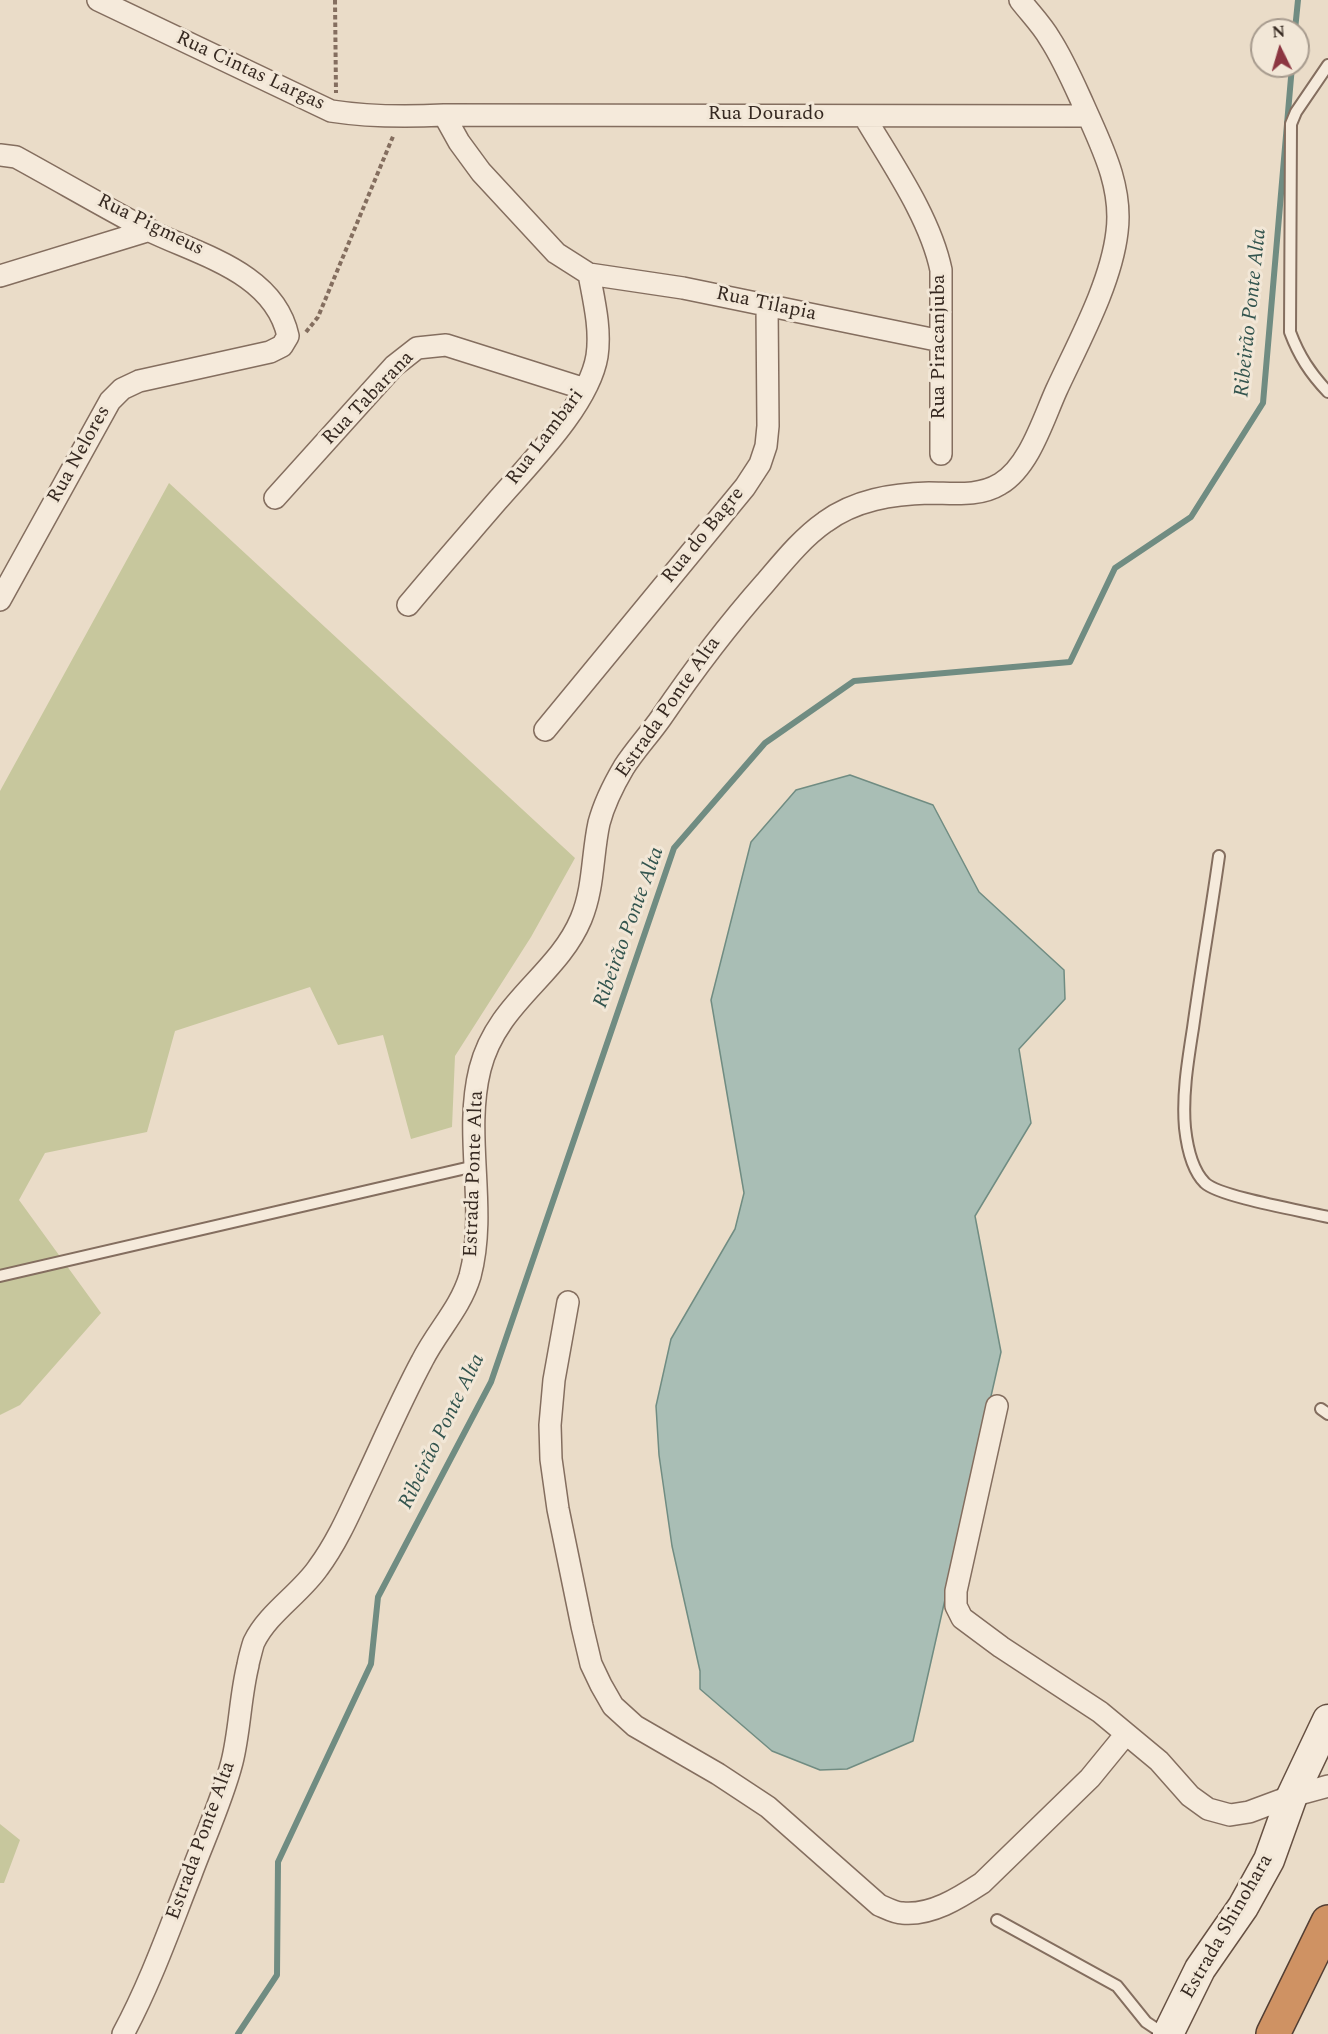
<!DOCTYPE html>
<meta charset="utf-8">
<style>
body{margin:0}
#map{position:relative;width:1328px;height:2034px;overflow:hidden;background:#eadcc8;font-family:Spectral,serif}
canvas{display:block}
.north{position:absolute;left:1250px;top:18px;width:60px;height:60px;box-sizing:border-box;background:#f2e7d7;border:2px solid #a79b8e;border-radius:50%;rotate:355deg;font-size:16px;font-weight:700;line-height:24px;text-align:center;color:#362921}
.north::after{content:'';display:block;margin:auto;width:21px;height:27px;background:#8c3641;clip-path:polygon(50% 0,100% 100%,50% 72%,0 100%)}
</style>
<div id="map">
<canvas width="1328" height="2034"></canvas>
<div class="north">N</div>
</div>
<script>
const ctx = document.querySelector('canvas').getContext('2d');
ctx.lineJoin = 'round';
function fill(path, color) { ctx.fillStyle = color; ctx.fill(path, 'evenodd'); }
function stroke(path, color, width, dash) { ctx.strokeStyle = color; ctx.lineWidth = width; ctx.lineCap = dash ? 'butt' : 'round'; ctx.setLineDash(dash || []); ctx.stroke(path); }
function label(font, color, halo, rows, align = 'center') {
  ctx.font = font + ' Spectral,serif'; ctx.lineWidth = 6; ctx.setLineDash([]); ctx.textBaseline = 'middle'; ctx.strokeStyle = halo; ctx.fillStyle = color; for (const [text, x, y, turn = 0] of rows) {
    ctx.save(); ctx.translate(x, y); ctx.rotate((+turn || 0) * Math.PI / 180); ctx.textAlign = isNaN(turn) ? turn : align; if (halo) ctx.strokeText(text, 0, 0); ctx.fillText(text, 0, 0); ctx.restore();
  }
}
const green = new Path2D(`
 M169,483L575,858L531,937L455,1056L452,1127L411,1139L383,1035L338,1045L310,987L175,1031L147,1132L45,1153L19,1200L101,1313L20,1405L0,1415V791Z
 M0,1824L20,1840L4,1883H0Z`);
const water = new Path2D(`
 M850,775L933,805L979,892L1064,970L1065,999L1019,1049L1031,1123L975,1216L1001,1352L913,1741L847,1769L820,1770L772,1751L700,1689V1671L672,1546L659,1455L656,1406L671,1339L735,1229L744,1193L711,1000L751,842L796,790Z`);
const stream = new Path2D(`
 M1295,30L1298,0
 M238,2034L277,1975L278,1862L371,1664L378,1597L491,1382L674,848L765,743L854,681L1070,662L1115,568L1191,517L1263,403L1292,66`);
const path = new Path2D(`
 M335,0L336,93
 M306,332L318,317L394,134`);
const lane = new Path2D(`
 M1328,65L1296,112L1291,124L1290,332C1299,356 1310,373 1328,392
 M1219,856C1211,913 1201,970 1193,1028C1188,1060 1182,1095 1185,1128C1187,1146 1192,1170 1205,1183C1220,1197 1304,1211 1328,1217
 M0,1276L475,1166
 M1321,1409L1328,1414
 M997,1920L1117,1986L1146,2022L1164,2034`);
const street = new Path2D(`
 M98,0L331,111C370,117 406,117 444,115L1088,116
 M864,116C891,162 930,217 941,270V454
 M0,155L16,157C60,181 104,207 148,230C199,255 274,272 288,336L282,346L270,352L139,381L122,389L110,401L0,600
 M589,274L683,288L941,341
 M0,276L150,230
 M275,498L394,366L417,348L446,345L585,389
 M408,605C437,570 467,536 497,501C529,464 589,405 597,356C601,329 594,301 589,274L556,253L481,172L459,142L444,115
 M545,730L745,487L760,464L766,446L768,426L767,306
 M568,1302L554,1380L550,1425L551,1459L558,1509L582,1626L591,1664L601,1685L613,1706L635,1726L718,1774L768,1807L879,1905C886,1908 895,1913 902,1913C931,1916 959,1898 982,1883L1090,1778L1126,1734
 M997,1406L956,1591V1606L962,1618L1001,1647L1100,1712L1159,1761L1190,1796L1208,1809L1230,1815L1249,1812L1292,1796L1328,1786
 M123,2034C150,1984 169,1930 190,1877C204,1839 222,1801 232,1762C240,1730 240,1697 248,1665C248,1663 253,1644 254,1642C268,1613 300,1594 318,1568C335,1545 347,1519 359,1493C380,1449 399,1404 422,1361C437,1331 460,1309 470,1276C488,1208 463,1137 480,1069C497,1002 557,976 581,919C594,888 592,855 599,823C604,804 614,784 624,767C635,750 649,735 661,718C693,671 727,626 765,583C783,562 802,538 825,522C855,500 892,494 929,493C953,493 979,497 1000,484C1029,467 1043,420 1056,391C1078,343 1111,284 1117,232C1123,186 1101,145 1083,104C1073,82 1063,59 1050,39C1042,25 1030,13 1020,0`);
const secondary = new Path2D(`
 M1168,2034L1200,1969L1243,1907L1269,1860L1292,1796L1328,1720`);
const highway = new Path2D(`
 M1273,2034L1328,1922`);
const streetNames = [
 ["Rua Cintas Largas",250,72,25],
 ["Rua Dourado",766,115],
 ["Rua Pigmeus",150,226,26],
 ["Rua Tilapia",766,305,12],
 ["Rua Piracanjuba",940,347,-90],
 ["Rua Tabarana",369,399,-46],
 ["Rua Lambari",546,438,-53],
 ["Rua Nelores",80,455,-61],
 ["Rua do Bagre",704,536,-51],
 ["Estrada Ponte Alta",669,708,-55],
 ["Estrada Ponte Alta",475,1174,-88],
 ["Estrada Ponte Alta",202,1841,-70],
 ["Estrada Shinohara",1228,1927,-60]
];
const waterNames = [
 ["Ribeirão Ponte Alta",1252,313,-84],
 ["Ribeirão Ponte Alta",630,928,-70],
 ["Ribeirão Ponte Alta",443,1432,-64]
];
fill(green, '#c7c79d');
fill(water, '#a9beb5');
stroke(water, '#708c82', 1.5);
stroke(stream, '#708c82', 6);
stroke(lane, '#846e5f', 14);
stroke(street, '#846e5f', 24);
stroke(secondary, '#665042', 33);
stroke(highway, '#523e33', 36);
stroke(path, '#846e5f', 4, [4.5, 3]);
stroke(lane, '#f5eadb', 10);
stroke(street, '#f5eadb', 21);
stroke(secondary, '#f5eadb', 30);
stroke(highway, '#cf9263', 33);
label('20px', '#362921', '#f2e7d7', streetNames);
label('italic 21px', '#32544e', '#f2e7d7', waterNames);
</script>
